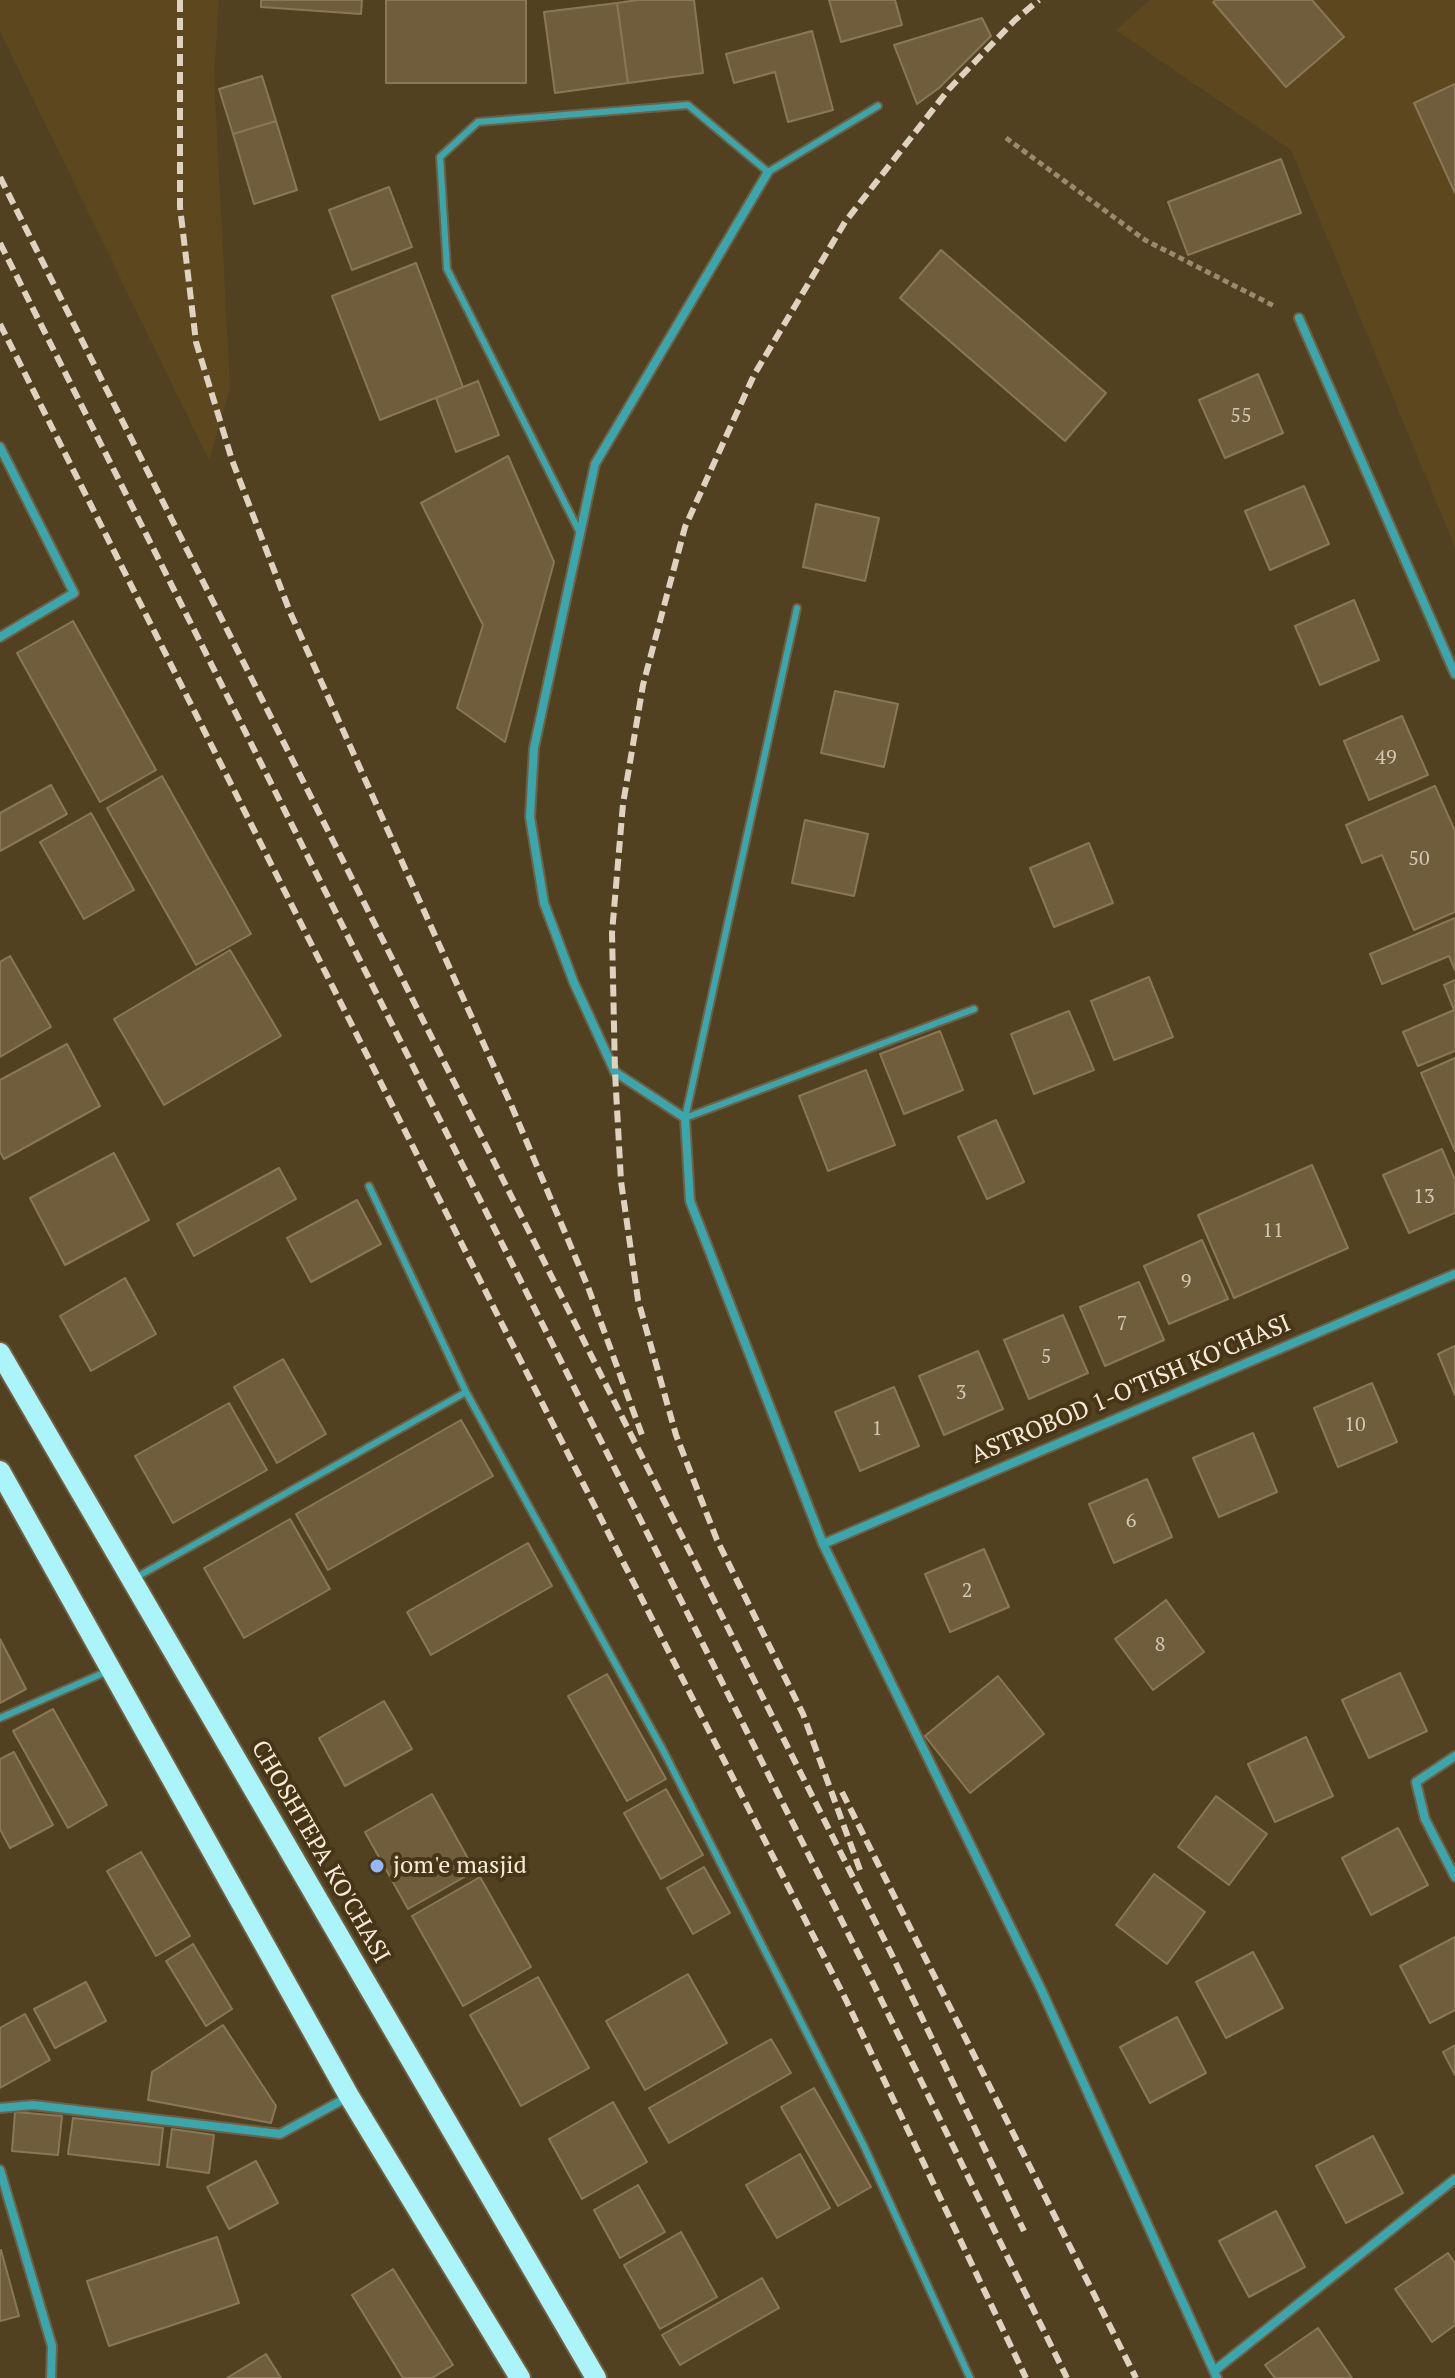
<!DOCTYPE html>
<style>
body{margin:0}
canvas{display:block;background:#524120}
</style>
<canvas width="1455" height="2378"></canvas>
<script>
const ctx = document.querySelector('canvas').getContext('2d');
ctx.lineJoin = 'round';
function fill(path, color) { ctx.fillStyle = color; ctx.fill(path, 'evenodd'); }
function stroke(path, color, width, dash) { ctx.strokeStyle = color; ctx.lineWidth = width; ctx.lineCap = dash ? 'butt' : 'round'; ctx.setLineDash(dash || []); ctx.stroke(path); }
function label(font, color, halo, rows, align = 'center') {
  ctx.font = font + ' "PT Serif",serif'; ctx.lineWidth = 8; ctx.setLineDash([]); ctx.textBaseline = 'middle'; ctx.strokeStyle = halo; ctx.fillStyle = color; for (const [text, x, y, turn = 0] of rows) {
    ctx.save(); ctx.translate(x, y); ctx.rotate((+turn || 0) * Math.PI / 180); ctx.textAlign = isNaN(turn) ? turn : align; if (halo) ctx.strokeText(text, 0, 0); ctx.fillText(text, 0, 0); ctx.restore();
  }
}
const built = new Path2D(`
 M0,0H219L214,78L230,388L209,460L0,31Z
 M1150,0H1455V547L1291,150L1116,30Z`);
const building = new Path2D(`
 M261,0H362L361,14L261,7Z
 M386,0H526V83H386Z
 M638,0H694L703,73L628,83L617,3Z
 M829,0H895L902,25L841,42Z
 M1216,0H1312L1344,37L1286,87L1213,2Z
 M617,3L628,83L555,93L544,12Z
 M982,18L991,36L939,88L917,104L894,45Z
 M812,31L833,110L788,122L775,72L734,83L726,54Z
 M262,76L276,121L233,134L219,89Z
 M1455,84V193L1414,103Z
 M276,121L297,190L254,204L233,134Z
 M1281,159L1301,213L1188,255L1168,202Z
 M389,187L412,247L352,270L329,210Z
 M941,250L1106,393L1065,441L900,298Z
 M416,263L463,387L380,420L332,296Z
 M1258,374L1283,433L1225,458L1199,400Z
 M478,381L499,435L456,452L436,398Z
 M508,456L554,562L505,742L457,708L483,625L421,503Z
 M1304,486L1329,544L1270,570L1245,511Z
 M816,504L879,518L865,581L803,567Z
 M1354,600L1379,660L1320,685L1295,626Z
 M73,621L156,770L100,802L17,653Z
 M835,691L898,704L884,767L821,753Z
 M1402,716L1428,775L1369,800L1344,741Z
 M162,776L251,934L196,965L107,808Z
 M51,785L67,814L0,851V813Z
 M1435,786L1455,831V912L1414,930L1382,855L1362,863L1346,825Z
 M91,813L134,890L84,919L40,842Z
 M805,820L868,834L854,896L792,883Z
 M1089,843L1113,903L1054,927L1030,868Z
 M1455,918V970L1449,956L1382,984L1370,954Z
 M230,950L281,1036L164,1105L114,1019Z
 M10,956L51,1027L0,1057V962Z
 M1149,977L1173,1037L1114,1060L1091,1001Z
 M1455,980V1051L1418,1066L1403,1032L1454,1010L1444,985Z
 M1069,1011L1094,1070L1034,1094L1011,1034Z
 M940,1031L963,1090L904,1114L880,1054Z
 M67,1044L100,1106L4,1159L0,1152V1080Z
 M1455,1058V1151L1421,1073Z
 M866,1070L895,1145L828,1171L799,1096Z
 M996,1120L1024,1182L987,1199L958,1137Z
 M1442,1149L1455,1180V1213L1409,1233L1383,1175Z
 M114,1153L149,1220L65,1265L30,1198Z
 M1312,1165L1348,1248L1234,1298L1198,1215Z
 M279,1168L296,1199L194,1256L177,1224Z
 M357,1200L381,1244L311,1282L287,1238Z
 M1202,1240L1228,1299L1169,1324L1144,1266Z
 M125,1278L156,1334L91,1371L60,1316Z
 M1139,1282L1164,1340L1105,1366L1080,1307Z
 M1063,1315L1088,1373L1029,1399L1004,1340Z
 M1455,1346V1395L1438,1354Z
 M978,1351L1003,1409L944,1435L919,1376Z
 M283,1359L326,1434L277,1463L234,1387Z
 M1372,1383L1397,1442L1338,1467L1314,1408Z
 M894,1387L919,1446L860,1471L835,1412Z
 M229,1403L267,1470L173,1523L135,1456Z
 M461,1420L493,1476L328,1570L296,1514Z
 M1253,1433L1277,1492L1219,1517L1193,1458Z
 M1147,1479L1172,1537L1114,1563L1089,1504Z
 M290,1519L330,1589L244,1638L204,1568Z
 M528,1543L552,1586L431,1655L407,1612Z
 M984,1549L1009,1607L950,1632L925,1574Z
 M1166,1600L1204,1652L1153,1690L1115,1639Z
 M0,1639L26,1689L0,1703Z
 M1400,1673L1427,1731L1369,1758L1342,1700Z
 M607,1674L666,1779L627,1801L568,1696Z
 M998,1676L1044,1734L970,1793L925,1736Z
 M384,1701L412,1749L345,1786L319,1738Z
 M53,1709L107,1805L68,1828L13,1731Z
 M1306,1737L1333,1796L1275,1822L1248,1764Z
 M14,1752L53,1825L10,1848L0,1829V1759Z
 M666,1789L703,1855L661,1879L624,1813Z
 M432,1794L475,1871L408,1909L365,1832Z
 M1216,1796L1267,1834L1229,1885L1178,1847Z
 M1398,1828L1428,1885L1371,1915L1342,1858Z
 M141,1852L190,1936L156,1956L107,1871Z
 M704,1867L730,1913L693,1934L667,1888Z
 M1154,1874L1205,1912L1167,1964L1116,1925Z
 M480,1877L531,1967L463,2006L412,1916Z
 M1455,1937V2010L1430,2023L1400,1966Z
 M193,1944L232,2009L206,2026L166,1961Z
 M1253,1952L1283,2008L1226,2038L1196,1982Z
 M688,1974L727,2043L645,2090L606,2021Z
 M538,1977L589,2068L521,2106L470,2015Z
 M86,1982L106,2021L55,2048L34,2009Z
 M25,2014L50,2060L0,2088V2028Z
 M1177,2017L1206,2073L1150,2103L1120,2047Z
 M223,2025L276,2106L271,2123L148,2100L152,2072Z
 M771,2039L791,2073L669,2143L649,2108Z
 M1455,2045V2075L1443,2052Z
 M814,2088L871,2187L838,2206L781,2107Z
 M613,2102L647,2162L582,2199L549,2139Z
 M15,2112L62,2116L58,2155L12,2151Z
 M73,2118L163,2128L159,2165L68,2154Z
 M172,2129L214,2135L209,2173L167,2167Z
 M1373,2136L1403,2193L1346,2223L1316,2166Z
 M800,2154L830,2208L777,2238L746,2185Z
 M256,2161L278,2203L229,2229L207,2187Z
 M638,2185L665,2232L620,2258L594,2210Z
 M1276,2211L1305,2267L1249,2297L1219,2241Z
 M681,2232L717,2297L660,2329L624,2265Z
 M217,2237L239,2303L109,2346L87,2281Z
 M1,2250L19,2316L0,2321V2251Z
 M1448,2253L1455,2263V2325L1432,2342L1395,2289Z
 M393,2269L453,2365L432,2378H403L352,2295Z
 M762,2278L779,2308L680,2365L662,2335Z
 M1318,2328L1352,2378H1275L1265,2365Z
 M266,2354L281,2378H227Z`);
const path = new Path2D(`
 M1006,138L1145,240L1276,307`);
const lane = new Path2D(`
 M580,533L447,269L440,157L478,122L688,105L768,172L878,106
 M797,608L685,1118L974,1009
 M369,1186L466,1392L664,1752L863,2144L970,2378
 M135,1578L466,1392
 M0,1718L108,1671`);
const street = new Path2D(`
 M768,172L595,464L534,748L530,817L544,903L574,983L615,1072L685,1118L690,1201L823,1544L1041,1989L1217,2378
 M1299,318L1455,674
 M0,447L74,593L0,637
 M823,1544L1455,1274
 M1455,1756L1416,1782L1425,1819L1455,1877
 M0,2108L33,2105L280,2134L348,2097
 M0,2170L52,2346L51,2378
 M1214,2371L1455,2179`);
const primary = new Path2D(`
 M0,1353L596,2378
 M0,1471L349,2096L520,2378`);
const rail = new Path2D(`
 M180,0V207L196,342L232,460L290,612L512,1107L588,1287L642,1435
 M0,177L891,1953L1024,2231
 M0,243L872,1981L1067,2378
 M0,324L501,1322L846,2000L1026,2378
 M842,1792L1136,2378
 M860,1870L803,1714L717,1540L676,1435L638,1300L621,1181L615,1072L612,933L623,804L643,685L685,527L754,375L845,222L949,89L1015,20L1039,0`);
const markers = [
 [377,1866,8,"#90b8fd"]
];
const numberNames = [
 ["55",1241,416],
 ["49",1386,758],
 ["50",1419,859],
 ["13",1424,1197],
 ["11",1273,1231],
 ["9",1186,1282],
 ["7",1122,1324],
 ["5",1046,1357],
 ["3",961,1393],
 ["10",1355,1425],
 ["1",877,1429],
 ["6",1131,1521],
 ["2",967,1591],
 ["8",1160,1645]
];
const streetNames = [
 ["ASTROBOD 1-O'TISH KO'CHASI",1131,1390,-23],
 ["CHOSHTEPA KO'CHASI",320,1852,60]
];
const poiNames = [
 ["jom'e masjid",393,1866]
];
fill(built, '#5d471f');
fill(building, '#6f5d3c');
stroke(building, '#8a7755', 2);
stroke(lane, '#706041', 10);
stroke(street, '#706041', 12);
stroke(primary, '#706041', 24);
stroke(path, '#998a70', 5, [6, 4]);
stroke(lane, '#3aa7ae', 6);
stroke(street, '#3aa7ae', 8);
stroke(primary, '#abf5fa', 20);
stroke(rail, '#dfd3bf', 6, [12, 6]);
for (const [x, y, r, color] of markers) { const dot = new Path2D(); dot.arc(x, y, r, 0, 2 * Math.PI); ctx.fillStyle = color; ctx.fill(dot); stroke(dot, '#473616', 3); }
label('20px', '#d4c8b2', null, numberNames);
label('24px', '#f6ebd9', '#473616', streetNames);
label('24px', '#f6ebd9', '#473616', poiNames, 'left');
</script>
